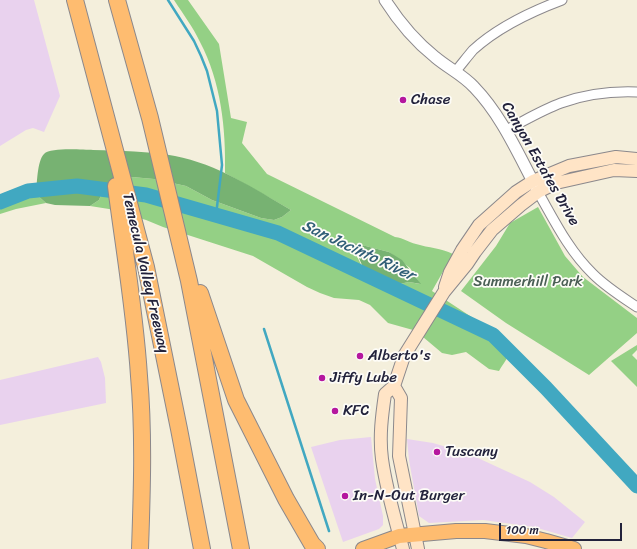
<!DOCTYPE html>
<style>
body{margin:0}
#map{position:relative;width:637px;height:549px;overflow:hidden;background:#f4efdc;font-family:Sriracha,sans-serif}
canvas{display:block}
.scale{position:absolute;left:499px;top:523px;width:123px;height:18px;box-sizing:border-box;border:2px solid #22223b;border-top:0;padding-left:5px;font-size:12px;line-height:14px;white-space:nowrap;color:#22223b;-webkit-text-stroke:3px #fdfcf7;paint-order:stroke}
</style>
<div id="map">
<canvas width="637" height="549"></canvas>
<div class="scale">100 m</div>
</div>
<script>
const ctx = document.querySelector('canvas').getContext('2d');
ctx.lineJoin = 'round';
function fill(path, color) { ctx.fillStyle = color; ctx.fill(path, 'evenodd'); }
function stroke(path, color, width, dash) { ctx.strokeStyle = color; ctx.lineWidth = width; ctx.lineCap = dash ? 'butt' : 'round'; ctx.setLineDash(dash || []); ctx.stroke(path); }
function label(font, color, halo, rows, align = 'center') {
  ctx.font = font + ' Sriracha,sans-serif'; ctx.lineWidth = 3.5; ctx.setLineDash([]); ctx.textBaseline = 'middle'; ctx.strokeStyle = halo; ctx.fillStyle = color; for (const [text, x, y, turn = 0] of rows) {
    ctx.save(); ctx.translate(x, y); ctx.rotate((+turn || 0) * Math.PI / 180); ctx.textAlign = isNaN(turn) ? turn : align; if (halo) ctx.strokeText(text, 0, 0); ctx.fillText(text, 0, 0); ctx.restore();
  }
}
const built = new Path2D(`
 M0,0H34L60,96L44,132L33,128L26,130L0,146Z
 M98,357L101,362L105,378L106,403L0,425V380Z
 M371,437L375,479L383,516V525L379,529L343,542L311,447L340,440Z
 M407,439L433,443L467,453L530,482L554,497L585,522L572,538L534,527L483,520L429,523L419,516L409,460Z`);
const green = new Path2D(`
 M174,0H188L219,44L231,118L247,122L242,143L267,174L395,237C404,238 408,242 416,244C429,248 441,248 453,254L432,291L502,337C516,351 508,356 499,371L489,369L466,352L452,355L442,353L423,337L413,330L388,323L370,305L359,300L334,298L320,293L307,287L253,256L163,227L146,220L109,209L90,206L99,200L104,188L115,178L132,177L154,179L186,186L212,200L261,218L274,220L282,217L291,210L256,190L225,173C226,128 221,82 200,42C193,27 183,14 174,0ZM350,242L389,252L410,268L420,284L409,282L379,288L370,283Z
 M29,194H36L46,203L16,209L0,214V209L17,199Z
 M538,207L565,256L583,277L637,318V333L589,375L506,323L461,291L496,246L510,223Z
 M637,345V350L632,355L637,360V387L611,361Z`);
const forest = new Path2D(`
 M93,150C121,151 148,151 175,156C217,164 255,189 291,210L282,217L274,220L261,218L212,200L186,186L154,179L132,177L115,178L104,188L99,200L90,206L55,205L46,203L36,194C37,185 37,161 44,154C51,147 83,150 93,150Z
 M350,242L389,252L402,260L421,284L409,282L379,288L370,283L358,256Z`);
const water = new Path2D(`
 M26,187L37,188L36,194C22,195 13,203 0,209V195L9,191Z`);
const stream = new Path2D(`
 M168,0L194,41L201,56L207,71L217,111L222,165L216,215
 M264,329L329,531`);
const river = new Path2D(`
 M0,202L28,191L77,186L146,195L278,233L493,335L546,388L637,486`);
const minor = new Path2D(`
 M455,72C461,65 467,57 473,50C498,27 530,12 562,0
 M506,130C524,121 542,110 561,103C586,94 611,91 637,92
 M538,192C554,220 569,251 593,274C606,287 622,297 637,307`);
const tertiary = new Path2D(`
 M385,0C399,22 415,41 435,57C448,68 463,75 474,87C502,116 518,154 537,189`);
const secondary = new Path2D(`
 M445,287L450,272L462,250L479,225L516,192L533,181L569,166L616,157L637,159
 M394,386L401,398L399,456L418,549
 M403,549C395,519 386,489 382,459C379,437 382,415 385,394L394,386L404,356L444,292L467,264L475,252L492,230L521,205L538,192L556,183L614,170L637,171`);
const primary = new Path2D(`
 M363,549L399,536L456,531H485L526,536L546,541L574,549`);
const motorway = new Path2D(`
 M75,0L146,267L179,429L202,549
 M117,0L150,118L189,281L241,549
 M116,186C124,249 135,312 139,376C144,433 142,492 140,549
 M200,293L236,400L286,499L312,544L317,549`);
const markers = [
 [403,100,4,"#b5179e"],
 [360,356,4,"#b5179e"],
 [322,378,4,"#b5179e"],
 [335,411,4,"#b5179e"],
 [437,452,4,"#b5179e"],
 [345,496,4,"#b5179e"]
];
const poiNames = [
 ["Chase",411,100],
 ["Alberto's",368,356],
 ["Jiffy Lube",330,378],
 ["KFC",343,411],
 ["Tuscany",445,452],
 ["In-N-Out Burger",353,496]
];
const streetNames = [
 ["Canyon Estates Drive",540,164,60],
 ["Temecula Valley Freeway",145,273,77]
];
const parkNames = [
 ["Summerhill Park",528,282]
];
const waterNames = [
 ["San Jacinto River",358,251,25]
];
fill(built, '#e9d2ee');
fill(green, '#94d085');
fill(forest, '#77b272');
fill(water, '#41a8c1');
stroke(stream, '#41a8c1', 2.5);
stroke(river, '#41a8c1', 15);
stroke(minor, '#8b888c', 11);
stroke(tertiary, '#8b888c', 13);
stroke(secondary, '#8b888c', 14);
stroke(primary, '#8b888c', 16);
stroke(motorway, '#8b888c', 18);
stroke(minor, '#fff', 9);
stroke(tertiary, '#fff', 11);
stroke(secondary, '#ffe4c6', 12);
stroke(primary, '#febc70', 14);
stroke(motorway, '#febc70', 16);
for (const [x, y, r, color] of markers) { const dot = new Path2D(); dot.arc(x, y, r, 0, 2 * Math.PI); ctx.fillStyle = color; ctx.fill(dot); stroke(dot, '#fdfcf7', 1.5); }
label('15px', '#22223b', '#fdfcf7', poiNames, 'left');
label('15px', '#22223b', '#fdfcf7', streetNames);
label('15px', '#4a5f55', '#fdfcf7', parkNames);
label('italic 16px', '#305e77', '#fdfcf7', waterNames);
</script>
